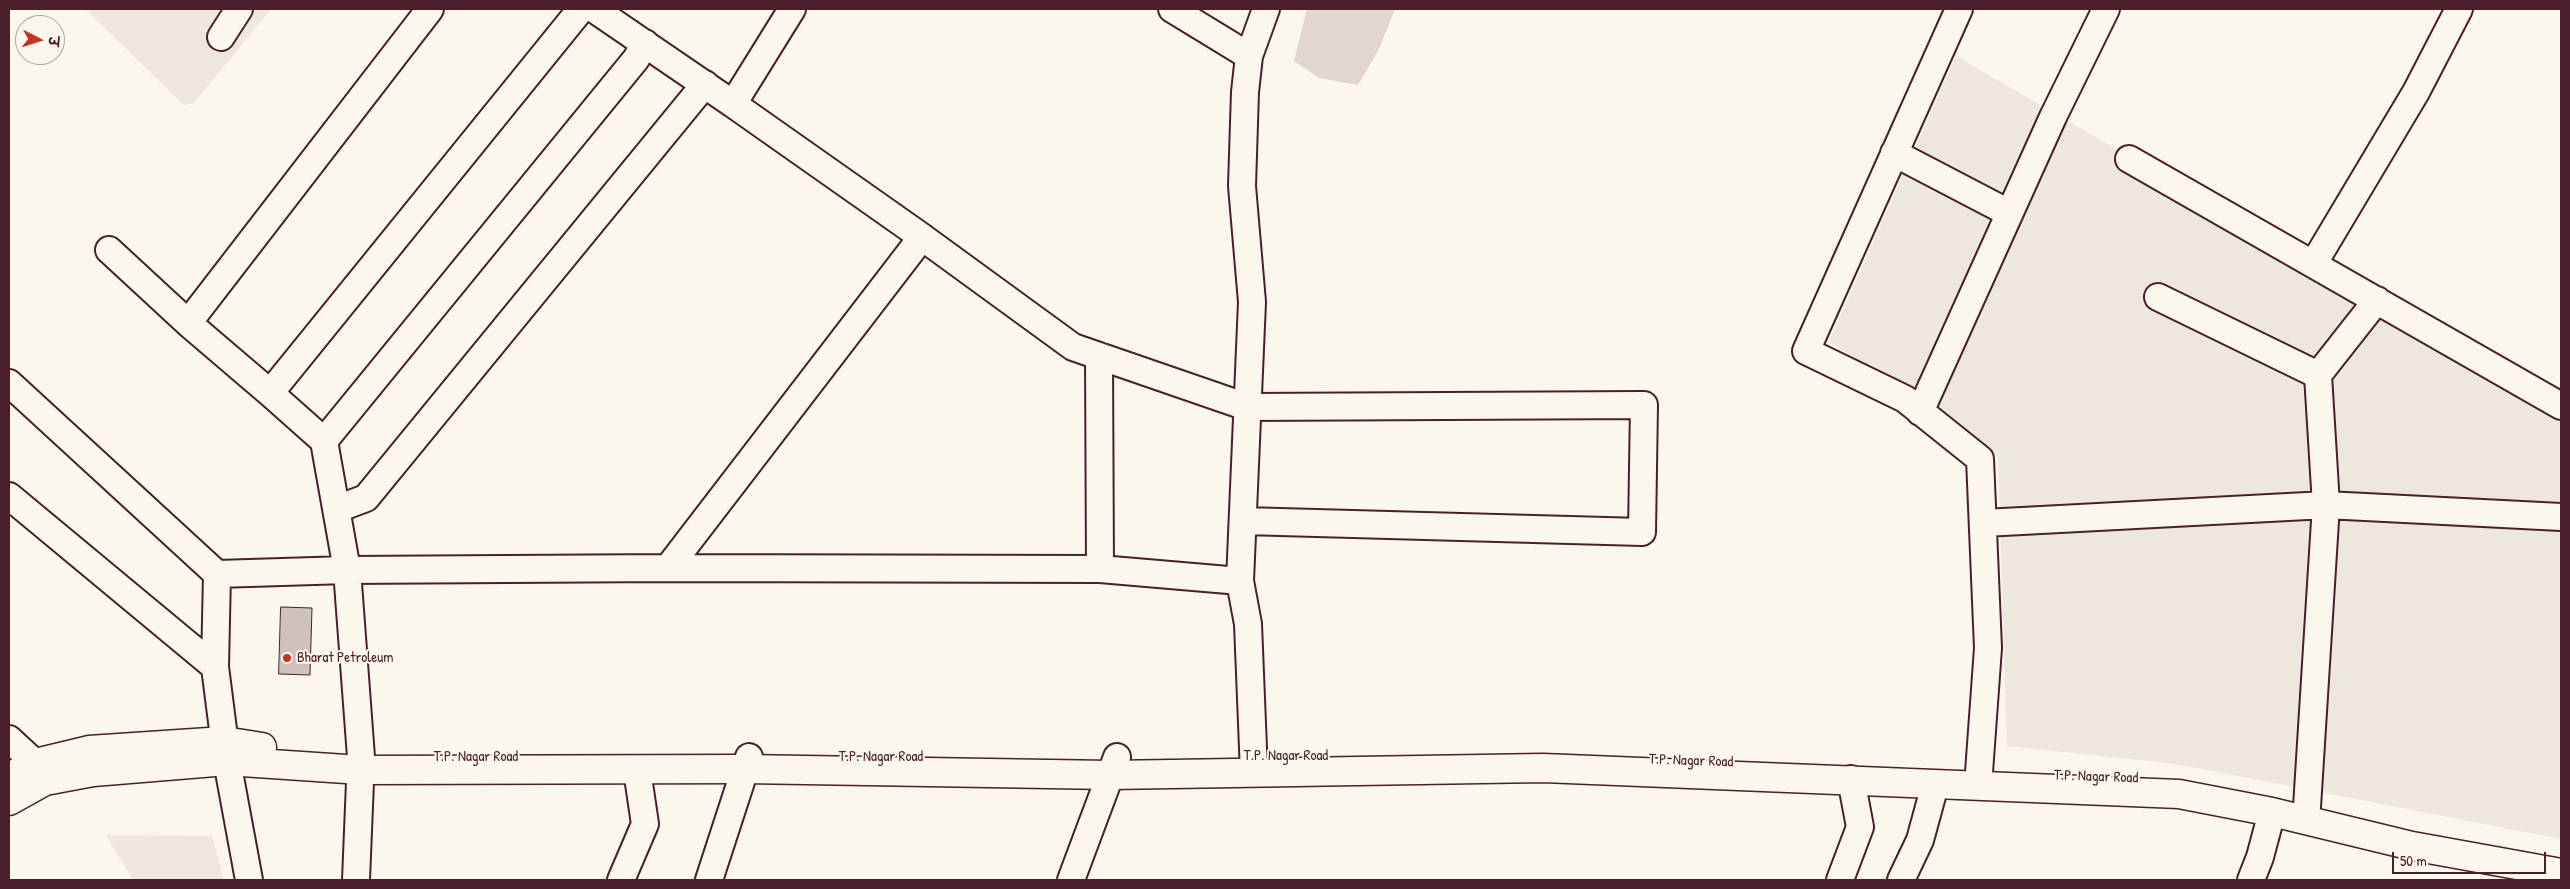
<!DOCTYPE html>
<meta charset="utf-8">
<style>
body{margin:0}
#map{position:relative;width:2570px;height:889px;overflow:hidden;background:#fbf7ec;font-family:"Patrick Hand","Playpen Sans Deva",sans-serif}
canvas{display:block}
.frame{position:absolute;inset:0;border:10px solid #4a1f2b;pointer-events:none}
.north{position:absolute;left:15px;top:15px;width:50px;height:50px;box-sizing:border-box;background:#fbf7ec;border:1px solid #b4a19f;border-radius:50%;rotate:95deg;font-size:14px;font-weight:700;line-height:20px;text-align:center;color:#4a1f2b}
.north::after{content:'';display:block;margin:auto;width:18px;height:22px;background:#c8321e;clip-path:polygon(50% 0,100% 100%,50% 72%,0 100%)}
.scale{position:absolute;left:2392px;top:852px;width:154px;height:22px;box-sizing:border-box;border:2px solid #4a1f2b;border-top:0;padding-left:6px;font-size:15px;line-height:18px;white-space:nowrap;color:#4a1f2b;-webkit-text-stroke:4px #fbf7ec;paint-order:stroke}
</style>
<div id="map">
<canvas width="2570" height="889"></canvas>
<div class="frame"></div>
<div class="north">उ</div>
<div class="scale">50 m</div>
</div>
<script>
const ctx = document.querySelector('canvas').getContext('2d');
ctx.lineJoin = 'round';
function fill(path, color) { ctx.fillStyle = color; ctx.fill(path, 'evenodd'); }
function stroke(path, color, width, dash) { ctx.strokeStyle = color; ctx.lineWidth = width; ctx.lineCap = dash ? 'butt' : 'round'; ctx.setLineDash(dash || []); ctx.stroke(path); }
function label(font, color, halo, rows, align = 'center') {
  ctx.font = font + ' "Patrick Hand",sans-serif'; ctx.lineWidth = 4; ctx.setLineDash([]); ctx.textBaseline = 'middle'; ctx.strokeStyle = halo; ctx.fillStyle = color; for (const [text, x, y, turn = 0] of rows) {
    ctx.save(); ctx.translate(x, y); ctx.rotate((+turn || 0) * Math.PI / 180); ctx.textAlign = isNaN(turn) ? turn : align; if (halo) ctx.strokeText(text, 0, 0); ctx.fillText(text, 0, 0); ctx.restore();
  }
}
const built = new Path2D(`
 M85,9H271L194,103L184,105Z
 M1956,56L2561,407V839L2176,764L2007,746L1998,457L1829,341Z
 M106,835L212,836L224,880H133Z`);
const green = new Path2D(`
 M1307,9H1395L1379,49L1358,85L1319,78L1294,61Z`);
const building = new Path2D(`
 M281,607L312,608L310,675L279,674Z`);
const minor = new Path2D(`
 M430,9L188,323L270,393L581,9
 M594,9L733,104L792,9
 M1172,9L1249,56
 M1959,9L1806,351L1905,399L1980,459L1988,648L1978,786
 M221,37L239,9
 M1894,153L2009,213
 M2129,159L2561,406
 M922,237L1073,347L1247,407L1644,405L1642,532L1244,521
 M109,250L188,323
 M2314,263L2416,92L2459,9
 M2158,297L2318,375
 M1099,356L1100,569L1240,581
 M9,383L217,574
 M270,393L324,441L636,59L645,43
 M1920,412L2053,117L2106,9
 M324,441L347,570L668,568L922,237L733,104
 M9,496L215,667
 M337,509L366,498L705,84
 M1984,523L2326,505L2318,375L2377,300
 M668,568L1100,569
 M9,739L35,763L45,781
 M1254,773L1248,624L1240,581L1252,302L1242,186L1245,92L1249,56L1266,9
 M2307,807L2326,505L2561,517
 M249,880L227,761L215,667L217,574L347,570L361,757L356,880
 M621,880L645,824L637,770
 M709,880L749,757
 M1071,880L1117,757
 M1840,880L1860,827L1851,779
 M1901,880L1920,840L1935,785
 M2251,880L2260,857L2272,812`);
const major = new Path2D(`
 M9,777L35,763L89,750L224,741L262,747
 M9,801L45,781L93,772L227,761L361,770L744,769L1110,775L1543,768L2179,794L2272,812L2412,846L2561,873`);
const markers = [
 [287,658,5,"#c8321e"]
];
const poiNames = [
 ["Bharat Petroleum",297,658]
];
const streetNames = [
 ["T.P. Nagar Road",1286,756],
 ["T.P. Nagar Road",476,757],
 ["T.P. Nagar Road",881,757],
 ["T.P. Nagar Road",1691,761,2],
 ["T.P. Nagar Road",2096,777,2]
];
fill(built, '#eee7de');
fill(green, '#e2d7d0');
fill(building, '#cfc2bc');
stroke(building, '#4a1f2b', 1);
stroke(minor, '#4a1f2b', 30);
stroke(major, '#4a1f2b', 31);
stroke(minor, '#fbf7ec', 26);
stroke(major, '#fbf7ec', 28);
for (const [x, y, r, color] of markers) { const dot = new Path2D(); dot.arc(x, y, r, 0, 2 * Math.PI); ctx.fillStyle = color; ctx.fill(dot); stroke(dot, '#fbf7ec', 2); }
label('15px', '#4a1f2b', '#fbf7ec', poiNames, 'left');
label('15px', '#4a1f2b', '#fbf7ec', streetNames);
</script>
